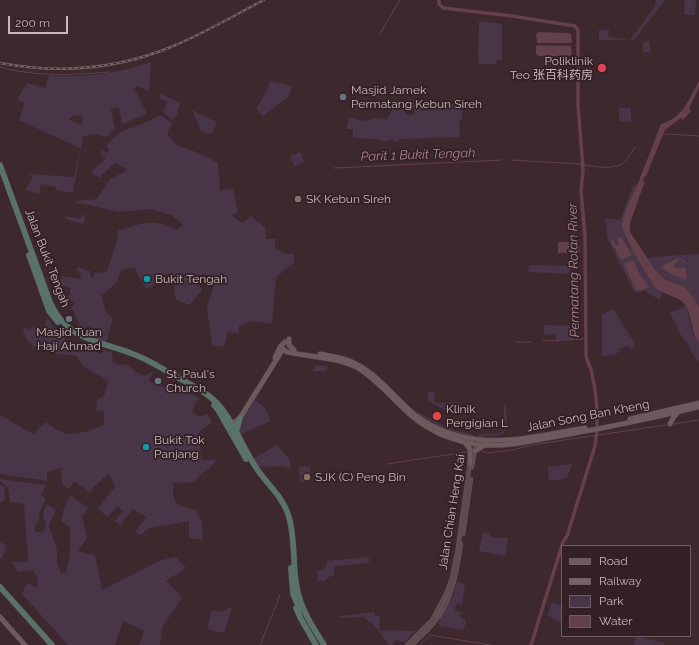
<!DOCTYPE html>
<meta charset="utf-8">
<style>
body{margin:0}
#map{position:relative;width:699px;height:645px;overflow:hidden;background:#3d282e;font-family:Raleway,sans-serif}
canvas{display:block}
.legend{position:absolute;left:561px;top:545px;width:130px;height:92px;box-sizing:border-box;background:#322025;border:1px solid #6e5d61;margin:0;padding:5px 7px;list-style:none;font-size:12px;color:#c8b8bb}
.legend li{display:flex;align-items:center;gap:8px;height:20px}
.legend b{width:20px;border:1px solid #6e5d61}
.scale{position:absolute;left:8px;top:16px;width:60px;height:18px;box-sizing:border-box;border:2px solid #c8b8bb;border-top:0;padding-left:5px;font-size:12px;line-height:14px;white-space:nowrap;color:#c8b8bb;-webkit-text-stroke:3px #322025;paint-order:stroke}
</style>
<div id="map">
<canvas width="699" height="645"></canvas>
<ul class="legend">
<li><b style="height:5px;background:#6d5a5f"></b>Road</li>
<li><b style="height:5px;background:#766267"></b>Railway</li>
<li><b style="height:11px;background:#483548"></b>Park</li>
<li><b style="height:11px;background:#64404a"></b>Water</li>
</ul>
<div class="scale">200 m</div>
</div>
<script>
const ctx = document.querySelector('canvas').getContext('2d');
ctx.lineJoin = 'round';
function fill(path, color) { ctx.fillStyle = color; ctx.fill(path, 'evenodd'); }
function stroke(path, color, width, dash) { ctx.strokeStyle = color; ctx.lineWidth = width; ctx.lineCap = dash ? 'butt' : 'round'; ctx.setLineDash(dash || []); ctx.stroke(path); }
function label(font, color, halo, rows, align = 'center') {
  ctx.font = font + ' Raleway,"Noto Sans SC",sans-serif'; ctx.lineWidth = 3.5; ctx.setLineDash([]); ctx.textBaseline = 'middle'; ctx.strokeStyle = halo; ctx.fillStyle = color; for (const [text, x, y, turn = 0] of rows) {
    ctx.save(); ctx.translate(x, y); ctx.rotate((+turn || 0) * Math.PI / 180); ctx.textAlign = isNaN(turn) ? turn : align; if (halo) ctx.strokeText(text, 0, 0); ctx.fillText(text, 0, 0); ctx.restore();
  }
}
const green = new Path2D(`
 M656,0H665L634,40H599V30H610L607,34L609,37L630,40L655,6Z
 M685,0H696L695,14L694,15H684Z
 M479,21L502,24V60H497L496,64H478Z
 M646,41H650V52H643V43Z
 M151,62L149,91L138,86L134,88L147,114L122,124L119,108L111,109L115,128L107,137L97,134L83,136L73,193L56,190V187L41,184L39,194L25,190L33,177L29,174L74,177L80,148L19,120L25,103L17,99L27,83L45,88L49,75C87,78 115,74 151,62ZM75,115L83,117L82,125L68,119Z
 M270,81L292,86L289,96L263,116L256,109L265,94Z
 M159,93L180,103L177,114L173,120L163,112L167,102L160,99Z
 M413,103L462,104V119L459,120L460,137L400,139L397,142L390,140L384,142L379,139L353,138V129H346L349,117L364,121L377,118L387,119L393,109H403L408,115L415,114Z
 M619,108H631V122L619,121Z
 M192,110L217,122L211,134L201,131Z
 M160,115L172,123L167,134L177,145L204,155L218,163L220,190L233,189L238,211L232,216L243,223L251,216L265,227L266,239H275V248L283,253L294,254V263L276,277L272,324L252,321L239,326V334L228,331L224,347L212,345L207,308L216,278L204,274L197,280L202,291L189,305L176,300L174,290L177,280L169,274L159,275L161,282L146,289L134,268L121,270L116,283L102,295C103,303 105,314 113,318L106,343L91,339L96,330L87,326L85,329L77,325L80,324C76,318 75,313 71,307L75,303L72,300H67V296L70,295V288L53,283L54,281L59,280L63,276L80,279L81,275L76,267L90,271V276L94,278L95,272L101,273L107,271L116,245L118,231C141,223 154,218 177,230L183,225L171,215L152,209L119,212L84,204H78L76,201L97,199L110,179L128,170L115,163L99,178L91,172L106,158L100,154L101,150L107,153L109,149L106,146L120,132L149,121Z
 M300,152L304,162L294,166L290,156Z
 M638,183L622,221C630,240 645,283 662,292L660,300L645,291L635,293L608,240L605,218L620,220L633,186Z
 M82,213L85,218L84,224L65,219V216L81,219Z
 M699,254V308L696,301L685,287L664,279L656,271L648,259L653,257Z
 M531,265L570,266V274L530,272L528,271V267Z
 M686,306C691,318 690,333 699,343V362L692,353L689,346L681,335L670,313Z
 M612,309L614,310L635,344L634,347L630,349L628,346L619,349L620,351L617,352V354L604,356L602,354V314Z
 M47,318L56,330L72,346L88,348L102,354L103,350L112,353L113,362L120,365L126,364L137,373L146,376L151,372L153,373L149,380C154,387 164,387 172,387L176,385L200,399L197,401L192,411L199,417L207,414L212,422L199,432L201,460H218L193,482L173,483C172,505 176,505 196,510L202,522L203,540L189,538V521L149,528L141,535L135,532L146,517L133,509L120,525L115,521L123,511L117,506L108,517L98,509L115,487L109,473L89,492L74,481L69,489L62,484L61,468L47,472V481L0,474V415L33,434L45,422C51,425 57,431 64,433C73,436 97,430 104,424V410L96,411L97,399L104,396L108,381L84,367L76,356L57,354L34,347L25,338L26,335L23,334L24,328L31,330L32,326L43,329Z
 M544,325L573,326V339L556,340V334L544,335Z
 M316,365L328,366L325,371H313Z
 M428,392H434L435,403L459,402L461,404V408L450,409V413L428,401Z
 M255,400L266,409L271,421L239,435L238,432L239,425Z
 M504,404L506,405C506,414 509,429 501,435L479,437V434L500,433L504,430Z
 M416,411C434,421 452,432 472,434L473,436C462,436 445,432 436,425C434,424 433,422 431,421C425,418 418,417 416,411Z
 M277,445L290,460V469L284,466L258,467L252,459Z
 M572,464L567,478L549,481L548,467Z
 M310,466L311,481L300,482L299,467Z
 M0,479L46,485L41,495L46,498L40,511L39,521L35,524V532H44L46,524C42,516 42,512 47,504L56,510L49,525L57,550V562L61,573H66L70,552V527L61,521L63,511L70,495L88,508L82,517L87,538L78,550L83,553L95,555L102,590L161,560L176,557L186,568L166,581L180,595L181,600L162,627L160,645H139L144,631L123,621L115,645H68L22,594L27,583L37,588L38,579L33,570L18,572L12,562H28L24,504L10,502L8,488L0,481Z
 M0,485L4,487L5,500L0,503Z
 M483,532L489,533L490,537L508,538L505,556L479,551Z
 M0,542L7,546L2,559L0,558Z
 M369,557V563L335,566L334,568V575L330,576L325,581H317V571L322,570L327,566V561Z
 M457,582L465,584L462,605L456,604L455,611L461,612L460,616L462,619L466,620L464,630L440,626L438,623L452,598Z
 M552,603L562,605V623L547,615Z
 M228,607L232,608L224,633L207,629L212,610L223,612Z
 M375,612V616H380L379,630L415,631L405,642L395,640L393,645H389L378,630L364,617L340,618V616Z
 M636,636L664,643V645H634Z`);
const water = new Path2D(`
 M538,32L569,33L571,34L572,42L569,43H537L536,34Z
 M538,45L571,46L572,55L569,56H538L536,54V46Z
 M699,81V88L689,108L691,111L683,120L681,118L665,130L646,176L640,178L661,124C685,116 687,101 699,81Z
 M645,181L630,223V232L656,271L664,279L685,287L696,301L699,308V343C690,332 693,317 686,306C679,296 667,296 657,289C652,286 622,232 622,226C621,217 634,193 638,183Z
 M621,237L632,255L621,260L611,241L613,240L616,246L619,244L617,238Z
 M558,242H577V245H580V253H558Z
 M675,259H681L685,261L684,264L682,260H678L674,267L678,268L684,267L686,268L687,277L685,280L668,272L662,268L664,264L669,263Z
 M633,260L640,275L650,288L637,291L624,264Z`);
const stream = new Path2D(`
 M380,34L400,0
 M0,67C36,77 73,75 110,72
 M662,135L670,134L699,136
 M511,160L579,164C589,166 606,169 617,166C625,164 631,153 635,147
 M334,168L502,160
 M543,341L585,339
 M516,342H531
 M674,424L699,420
 M481,450L487,453L512,450L537,444L666,425
 M387,464L467,452
 M274,610L280,595
 M260,645L273,613
 M420,645L430,635L491,645`);
const river = new Path2D(`
 M439,0V4L443,8L512,16L575,26L578,30V105L583,169L581,191L585,237L586,354C586,361 591,367 592,374C597,397 599,422 595,446L567,536L563,542L531,645
 M639,186L644,173`);
const secondary = new Path2D(`
 M472,467L476,443
 M463,534L471,479
 M407,645L432,620L446,594L452,578L458,548L470,462
 M412,645C422,635 434,625 441,613C454,592 457,568 461,544`);
const primary = new Path2D(`
 M289,339V345L294,350
 M283,349L287,352C311,357 336,357 358,368C376,379 390,396 405,410C415,420 428,428 440,434C454,440 469,444 484,445C509,447 535,440 559,436C606,428 653,418 699,407
 M320,354C330,356 340,357 350,361C377,372 393,397 415,415C469,455 525,438 585,428
 M275,358L280,347L285,342
 M630,419L699,403
 M670,424L673,418L678,412
 M229,426L240,418L283,349
 M466,444L470,449V464
 M475,451L483,446
 M0,617L25,645`);
const highway = new Path2D(`
 M0,165L50,302C66,340 99,341 133,354C147,359 160,367 173,375C190,384 210,393 222,409C236,427 244,450 257,469C267,484 282,496 288,514C296,538 292,564 297,588C301,610 313,627 324,645
 M29,255L49,311L58,322
 M214,405L218,410L246,459
 M236,432L240,418
 M291,568L293,594L300,610
 M0,587L52,645
 M296,608L301,619L316,645`);
const rail = new Path2D(`
 M0,63C58,74 117,69 171,47C203,34 233,16 264,0`);
const markers = [
 [602,68,5,"#e0444e"],
 [343,97,4,"#6b7280"],
 [298,199,4,"#8d6e63"],
 [147,279,4,"#0f9aa8"],
 [69,319,4,"#6b7280"],
 [158,381,4,"#6b7280"],
 [437,416,5,"#e0444e"],
 [146,447,4,"#0f9aa8"],
 [307,477,4,"#8d6e63"]
];
const poiNames = [
 ["Poliklinik",593,61,"right"],
 ["Teo 张百科药房",593,75,"right"],
 ["Masjid Jamek",351,90],
 ["Permatang Kebun Sireh",351,104],
 ["SK Kebun Sireh",306,199],
 ["Bukit Tengah",155,279],
 ["Masjid Tuan",69,332,"center"],
 ["Haji Ahmad",69,346,"center"],
 ["St. Paul's",166,374],
 ["Church",166,388],
 ["Klinik",446,409],
 ["Pergigian L",446,423],
 ["Bukit Tok",154,440],
 ["Panjang",154,454],
 ["SJK (C) Peng Bin",315,477]
];
const streetNames = [
 ["Jalan Bukit Tengah",47,258,69],
 ["Jalan Song Ban Kheng",588,416,-11],
 ["Jalan Chian Heng Kai",452,512,-81]
];
const waterNames = [
 ["Parit 1 Bukit Tengah",418,155,-2],
 ["Permatang Rotan River",574,270,-91]
];
fill(green, '#483548');
fill(water, '#64404a');
stroke(stream, '#64404a', 1);
stroke(river, '#64404a', 3.5);
stroke(secondary, '#6b595e', 4.5);
stroke(primary, '#564549', 5.5);
stroke(highway, '#58464b', 6);
stroke(secondary, '#5f4a4f', 3.5);
stroke(primary, '#6d5a5f', 4.5);
stroke(highway, '#59726c', 5.5);
stroke(rail, '#766267', 2.5);
stroke(rail, '#322025', 1, [3]);
for (const [x, y, r, color] of markers) { const dot = new Path2D(); dot.arc(x, y, r, 0, 2 * Math.PI); ctx.fillStyle = color; ctx.fill(dot); stroke(dot, '#322025', 1.5); }
label('12px', '#c8b8bb', '#322025', poiNames, 'left');
label('12px', '#c8b8bb', '#322025', streetNames);
label('italic 13px', '#ac838e', '#322025', waterNames);
</script>
